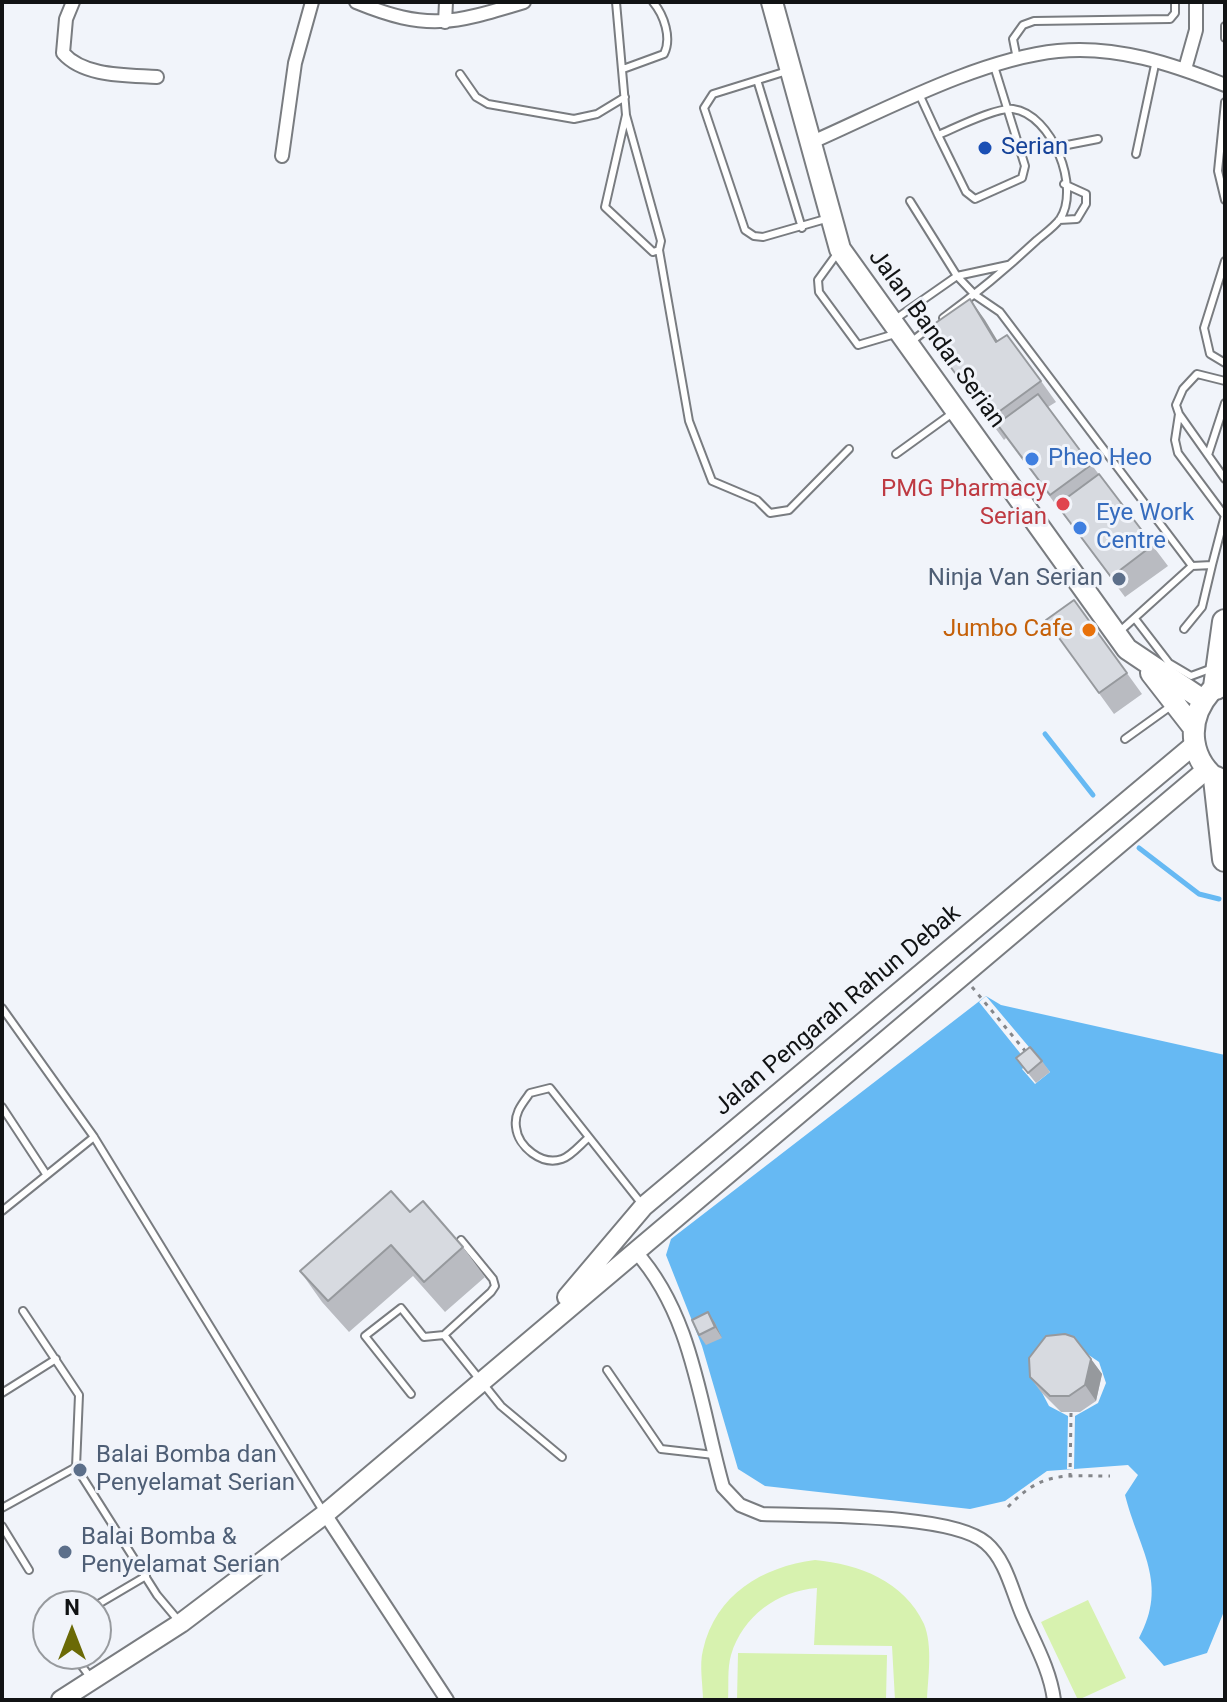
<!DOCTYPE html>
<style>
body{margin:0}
#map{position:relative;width:1227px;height:1702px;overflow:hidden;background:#f1f4fa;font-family:Roboto,sans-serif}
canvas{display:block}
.frame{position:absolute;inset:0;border:4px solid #111314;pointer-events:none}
.north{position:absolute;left:32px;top:1590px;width:80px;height:80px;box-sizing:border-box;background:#f1f4fa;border:2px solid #979a9e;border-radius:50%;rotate:0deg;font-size:22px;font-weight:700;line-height:32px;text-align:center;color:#111314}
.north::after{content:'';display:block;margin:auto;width:28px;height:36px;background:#6b6a06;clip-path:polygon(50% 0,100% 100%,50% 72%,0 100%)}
</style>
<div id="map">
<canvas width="1227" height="1702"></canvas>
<div class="frame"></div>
<div class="north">N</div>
</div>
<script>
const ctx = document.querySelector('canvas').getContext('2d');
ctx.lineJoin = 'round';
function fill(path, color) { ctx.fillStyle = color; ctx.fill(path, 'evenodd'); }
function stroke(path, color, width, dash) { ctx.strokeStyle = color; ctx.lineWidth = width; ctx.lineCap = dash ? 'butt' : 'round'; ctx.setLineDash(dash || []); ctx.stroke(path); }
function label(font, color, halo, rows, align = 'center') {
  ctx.font = font + ' Roboto,sans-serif'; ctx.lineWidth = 6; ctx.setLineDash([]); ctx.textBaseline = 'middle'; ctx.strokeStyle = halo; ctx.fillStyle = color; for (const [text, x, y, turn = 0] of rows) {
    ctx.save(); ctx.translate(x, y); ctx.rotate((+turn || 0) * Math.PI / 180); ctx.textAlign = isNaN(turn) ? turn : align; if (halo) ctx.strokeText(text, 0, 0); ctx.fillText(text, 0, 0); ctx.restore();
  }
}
const green = new Path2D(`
 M815,1560C859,1564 904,1581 924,1624C933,1646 928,1677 927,1700H895L892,1646L814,1645L817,1588C777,1591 743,1616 731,1655C727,1669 729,1686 728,1700H703C703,1685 699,1665 703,1650C716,1594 762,1567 815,1560Z
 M1088,1600L1126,1678L1078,1700L1041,1622Z
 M738,1653L887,1655L886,1700H737Z`);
const water = new Path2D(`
 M986,996L1001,1005L1225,1055V1609L1207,1653L1164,1666L1139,1638C1169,1583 1139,1550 1125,1495L1138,1475L1128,1465L1047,1471L1005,1501L970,1509L765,1486L738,1469L702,1346L666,1255L671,1239Z`);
const pier = new Path2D(`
 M986,996L1050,1072L1035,1084L1022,1069L1028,1063L979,1002Z
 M1080,1349L1099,1362L1106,1383L1098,1403L1075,1416L1074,1469H1067L1068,1416L1049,1406L1038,1385Z`);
const stream = new Path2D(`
 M1045,734L1093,795
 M1139,848L1199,894L1219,899`);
const path = new Path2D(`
 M972,987L1026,1052
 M1070,1477L1071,1413
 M1008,1507C1042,1471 1062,1476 1110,1476`);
const lane = new Path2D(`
 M616,2L626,115L661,241L659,250L653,252L605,207L626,115
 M1225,26V38
 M1017,59L1013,39L1023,25L1034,21L1170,19L1175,13V2
 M623,69L664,54C672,38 664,15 653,2
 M787,71L713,94L704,108L745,230L754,236L763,237L829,218
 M460,74L476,97L488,104L574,119L597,114L625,97
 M758,83L802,228
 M920,96L938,135C955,128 997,107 1013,109C1052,114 1081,188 1060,219C1054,227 1044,234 1037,240C1007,268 976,294 943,318
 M1225,102L1218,171L1225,200
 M938,135L966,192L975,199L1022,178L1025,166L994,66
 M1057,147L1098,139
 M1136,154L1156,60
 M910,201L957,276L975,295L1000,312L1192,566
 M1059,220L1077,219L1086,204V194L1064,184
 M659,250L689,421L712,481L757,500L770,513L789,510L849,449
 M839,251L818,280L819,292L858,345L895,334
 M1225,261L1204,328L1210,354L1225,363
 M894,320L957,276L1008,265
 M911,342L930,327
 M1225,381L1197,374L1183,389L1176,405L1179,414L1225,479
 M1179,414L1175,440L1178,453L1225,516
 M896,454L954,412
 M1208,455L1225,403
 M1136,620L1169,663L1191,676L1210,669
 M1184,629L1202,607L1212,565
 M1119,632L1192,566L1212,565L1225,515
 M1125,739L1171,706
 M2,1008L94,1137L323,1511
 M2,1107L46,1174
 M587,1139C580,1145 571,1156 562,1159C542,1166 518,1147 516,1127C514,1113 522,1104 530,1093L550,1088L641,1203
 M2,1211L94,1137
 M23,1311L79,1395L76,1467L157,1595L178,1620
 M444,1335L501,1406L562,1457
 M607,1370L661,1449L714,1455
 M2,1393L56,1359
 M411,1394L365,1336L401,1308L424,1337L444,1335L491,1292L495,1286L493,1279L461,1240
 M2,1508L76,1467
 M2,1526L29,1570
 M95,1606L146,1576
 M73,1654L90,1677`);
const street = new Path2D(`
 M73,2L66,19L63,53C84,77 127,75 157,77
 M356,2C427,31 452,24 524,2
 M445,22L446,2
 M1185,69L1196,30V2
 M810,143C883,111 979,59 1058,51C1116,45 1172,64 1225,85
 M282,156L295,63L312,2
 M635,1251C693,1315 700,1406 723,1487L740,1505L762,1514C810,1516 952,1513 986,1543C1006,1560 1012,1591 1022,1614C1034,1642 1050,1669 1054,1700
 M325,1514L447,1700`);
const secondary = new Path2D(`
 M567,1297L644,1206L1194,745
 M61,1700L181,1623L325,1514L1206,770`);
const primary = new Path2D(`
 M772,2L840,249L1127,649L1203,700
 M1151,673L1193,727
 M1211,691C1184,722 1189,763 1225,785`);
const highway = new Path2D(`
 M1216,687L1225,622
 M1216,779L1225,859`);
const wall = new Path2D(`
 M970,299L997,341L1041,381L1056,402L1048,407L1168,566L1125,597L1006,438L1004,440L924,331Z
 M1074,600L1142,694L1114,714L1046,620Z
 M1016,1058L1042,1061L1050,1072L1036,1083Z
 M410,1212L463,1247L485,1277L445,1312L413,1276L349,1332L322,1302L300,1271Z
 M708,1312L715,1323L722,1338L706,1345L699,1335Z
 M1091,1359L1102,1374L1096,1401L1080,1412H1061L1041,1392L1030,1377Z`);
const shadedWall = new Path2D(`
 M970,299L985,320L1011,363L996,342Z
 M708,1312L715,1323L722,1338L715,1327Z
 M1091,1359L1102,1374L1096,1401L1085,1385Z`);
const building = new Path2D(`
 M970,299L996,342L1007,335L1041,381L989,419L924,331Z
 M1038,394L1091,465L1050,495L997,424Z
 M1099,474L1153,545L1111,577L1057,505Z
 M1074,600L1127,673L1099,693L1046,620Z
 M1030,1047L1042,1061L1028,1073L1016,1058Z
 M391,1191L410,1212L423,1201L463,1247L424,1282L391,1245L328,1301L300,1271Z
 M708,1312L715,1327L699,1335L692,1320Z
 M1065,1334L1074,1337L1091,1359L1085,1385L1069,1396H1050L1030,1377L1029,1358L1046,1336Z`);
const markers = [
 [985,148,8,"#1a4fb4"],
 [1032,459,8,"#3f7fe0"],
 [1063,504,8,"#e0444e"],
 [1080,528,8,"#3f7fe0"],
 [1119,579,8,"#5c6f8a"],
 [1089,630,8,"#e8710a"],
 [80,1470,8,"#5c6f8a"],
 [65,1552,8,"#5c6f8a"]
];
const transitNames = [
 ["Serian",1001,148]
];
const streetNames = [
 ["Jalan Bandar Serian",936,339,54],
 ["Jalan Pengarah Rahun Debak",838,1011,-40]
];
const shopNames = [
 ["Pheo Heo",1048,459],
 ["Eye Work",1096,514],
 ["Centre",1096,542]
];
const healthNames = [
 ["PMG Pharmacy",1047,490],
 ["Serian",1047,518]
];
const serviceNames = [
 ["Ninja Van Serian",1103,579,"right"],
 ["Balai Bomba dan",96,1456],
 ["Penyelamat Serian",96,1484],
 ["Balai Bomba &",81,1538],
 ["Penyelamat Serian",81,1566]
];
const foodNames = [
 ["Jumbo Cafe",1073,630]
];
fill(green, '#d7f2af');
fill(water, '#66b9f3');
fill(pier, '#f1f4fa');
stroke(stream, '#66b9f3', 5);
stroke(lane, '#797c80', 10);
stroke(street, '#797c80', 16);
stroke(secondary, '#797c80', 22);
stroke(primary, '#797c80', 24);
stroke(highway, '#797c80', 28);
stroke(path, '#84868a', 3, [4, 6]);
stroke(lane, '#fff', 6);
stroke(street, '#fff', 12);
stroke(secondary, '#fff', 18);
stroke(primary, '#fff', 20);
stroke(highway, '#fff', 24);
fill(wall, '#b9bbc1');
fill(shadedWall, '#96999d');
fill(building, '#d7dae0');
stroke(building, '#96999d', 2);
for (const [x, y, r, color] of markers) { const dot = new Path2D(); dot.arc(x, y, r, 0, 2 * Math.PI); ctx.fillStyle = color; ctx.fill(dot); stroke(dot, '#f1f4fa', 3); }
label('24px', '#164399', '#f1f4fa', transitNames, 'left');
label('24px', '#111314', '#f1f4fa', streetNames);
label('24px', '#366cbe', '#f1f4fa', shopNames, 'left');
label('24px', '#be3a42', '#f1f4fa', healthNames, 'right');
label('24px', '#4e5e75', '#f1f4fa', serviceNames, 'left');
label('24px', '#c56008', '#f1f4fa', foodNames, 'right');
</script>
